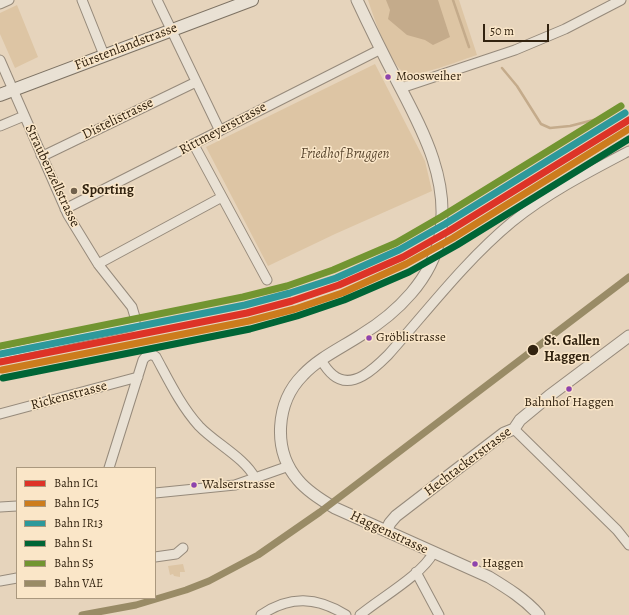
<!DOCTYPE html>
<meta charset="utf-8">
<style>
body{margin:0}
#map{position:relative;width:629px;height:615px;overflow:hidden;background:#e6d4bc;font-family:Alegreya,serif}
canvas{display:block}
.legend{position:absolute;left:16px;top:467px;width:140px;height:132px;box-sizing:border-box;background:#fae6c8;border:1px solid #aa987e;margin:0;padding:5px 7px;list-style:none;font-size:12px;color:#322310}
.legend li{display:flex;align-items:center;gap:8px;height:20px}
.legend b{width:20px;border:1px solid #aa987e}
.scale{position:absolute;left:483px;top:24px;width:66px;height:18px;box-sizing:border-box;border:2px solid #322310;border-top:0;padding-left:5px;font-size:12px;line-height:14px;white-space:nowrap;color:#322310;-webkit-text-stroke:3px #fae6c8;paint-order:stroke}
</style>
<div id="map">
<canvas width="629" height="615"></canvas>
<ul class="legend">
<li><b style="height:5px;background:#dd3327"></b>Bahn IC1</li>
<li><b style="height:5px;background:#cc7c1d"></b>Bahn IC5</li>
<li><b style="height:5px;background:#2d999b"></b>Bahn IR13</li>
<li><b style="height:5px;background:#006536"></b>Bahn S1</li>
<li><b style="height:5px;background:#729531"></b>Bahn S5</li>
<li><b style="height:5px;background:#998b66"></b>Bahn VAE</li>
</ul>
<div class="scale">50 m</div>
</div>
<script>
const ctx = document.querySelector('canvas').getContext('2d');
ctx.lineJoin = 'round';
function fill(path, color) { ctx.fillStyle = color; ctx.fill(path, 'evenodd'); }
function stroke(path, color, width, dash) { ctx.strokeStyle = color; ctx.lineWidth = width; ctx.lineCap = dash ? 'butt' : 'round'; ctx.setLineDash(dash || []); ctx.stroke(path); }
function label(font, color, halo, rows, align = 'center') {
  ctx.font = font + ' Alegreya,serif'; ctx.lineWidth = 3; ctx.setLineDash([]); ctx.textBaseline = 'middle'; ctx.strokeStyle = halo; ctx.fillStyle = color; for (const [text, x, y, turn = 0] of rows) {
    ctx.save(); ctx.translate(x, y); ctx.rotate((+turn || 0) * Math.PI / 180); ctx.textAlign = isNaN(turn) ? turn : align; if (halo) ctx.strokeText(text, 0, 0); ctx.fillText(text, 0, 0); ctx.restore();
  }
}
const green = new Path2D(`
 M368,0H459L477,55C461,60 422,76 408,74C392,72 373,15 368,0Z
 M17,5L38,57L15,68L0,34V13Z
 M375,64L425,161L432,191L335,234L268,266L206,147Z
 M183,564L185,572H180V577L174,576L173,574L170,575L168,566Z`);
const water = new Path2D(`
 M386,0H438L450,37L433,45L425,40L407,35L388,19L390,10Z`);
const stream = new Path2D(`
 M453,0L469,47
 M502,68L517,86L541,124L550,128L570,126L609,116`);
const minor = new Path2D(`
 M82,0L104,55
 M157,0L220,131
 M0,4L9,0
 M0,60L68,215L98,264L132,307L135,317V323L132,326L0,354
 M401,88L515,50L565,29L621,0
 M0,126L24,116
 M194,145L267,280
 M41,155L47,154L196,82
 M65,209L381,49
 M98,264L222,197
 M321,360C324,365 328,371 333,375C352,391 375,368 388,355C428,310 465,261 512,222C548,193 589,172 629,151
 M0,414L138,377
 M514,429L617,530L629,545
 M109,468L143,360C146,355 152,353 156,357C169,381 181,406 199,426C215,443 245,458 255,478
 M155,493L235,485L289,466
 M0,507L17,506
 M155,557L176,554L183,548
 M416,572L439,615
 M0,581L17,578
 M261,615C290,595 317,597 346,615
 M360,615C379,599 423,574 433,553`);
const tertiary = new Path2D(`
 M357,0C370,28 384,56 398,83C423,131 450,180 440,236C432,279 397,313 361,335C341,348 319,358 303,375C276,402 272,450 298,480C308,492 321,500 335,508L489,577C507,588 525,599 539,615
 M386,531L390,523L396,516L504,433L514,429L520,420L549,396L629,336`);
const secondary = new Path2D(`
 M0,95L252,0`);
const rail1 = new Path2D(`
 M0,362L247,313L292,301L339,285L403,257L449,231L629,120`);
const rail2 = new Path2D(`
 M2,370L249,321L295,309L342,293L406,264L453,238L629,129`);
const rail3 = new Path2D(`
 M0,354L245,305L290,293L336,278L399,250L445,224L625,113`);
const rail4 = new Path2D(`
 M3,378L250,329L297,316L344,300L409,272L457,245L629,139`);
const rail5 = new Path2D(`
 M0,346L243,297L287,286L333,270L396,243L441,217L621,106`);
const rail6 = new Path2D(`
 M82,615L136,605L186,590L209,581L258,555L320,512L629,277`);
const markers = [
 [388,77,3.5,"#8e44ad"],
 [74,191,4,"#71614c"],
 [369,338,3.5,"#8e44ad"],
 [533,350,6,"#322310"],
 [569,389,3.5,"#8e44ad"],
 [194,485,3.5,"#8e44ad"],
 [475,564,3.5,"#8e44ad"]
];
const busNames = [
 ["Moosweiher",396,77],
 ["Gröblistrasse",376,338],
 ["Bahnhof Haggen",569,403,"center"],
 ["Walserstrasse",202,485],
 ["Haggen",482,564]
];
const streetNames = [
 ["Fürstenlandstrasse",126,47,-21],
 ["Distelistrasse",118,119,-26],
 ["Rittmeyerstrasse",223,129,-28],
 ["Straubenzellstrasse",52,176,65],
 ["Rickenstrasse",69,396,-15],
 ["Hechtackerstrasse",468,462,-37],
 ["Haggenstrasse",389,533,25]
];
const parkNames = [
 ["Friedhof Bruggen",345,155]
];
const poiNames = [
 ["Sporting",82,191]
];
const stopNames = [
 ["St. Gallen",544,342],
 ["Haggen",544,358]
];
fill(green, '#ddc5a4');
fill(water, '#c4ab8b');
stroke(stream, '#c4ab8b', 2.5);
stroke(minor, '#968a7b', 11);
stroke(tertiary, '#968a7b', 13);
stroke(secondary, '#7d7263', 14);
stroke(minor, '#e9e1d4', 9);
stroke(tertiary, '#e9e1d4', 11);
stroke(secondary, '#e9e1d4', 12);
stroke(rail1, '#dd3327', 7);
stroke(rail2, '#cc7c1d', 7);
stroke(rail3, '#2d999b', 7);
stroke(rail4, '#006536', 7);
stroke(rail5, '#729531', 7);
stroke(rail6, '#998b66', 7);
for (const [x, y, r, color] of markers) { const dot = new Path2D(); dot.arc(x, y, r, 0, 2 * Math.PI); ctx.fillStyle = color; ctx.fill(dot); stroke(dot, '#fae6c8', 1.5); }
label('13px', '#322310', '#fae6c8', busNames, 'left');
label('14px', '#322310', '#fae6c8', streetNames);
label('italic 14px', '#5b4830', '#fae6c8', parkNames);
label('bold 14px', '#322310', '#fae6c8', poiNames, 'left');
label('bold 14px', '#322310', '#fae6c8', stopNames, 'left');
</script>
